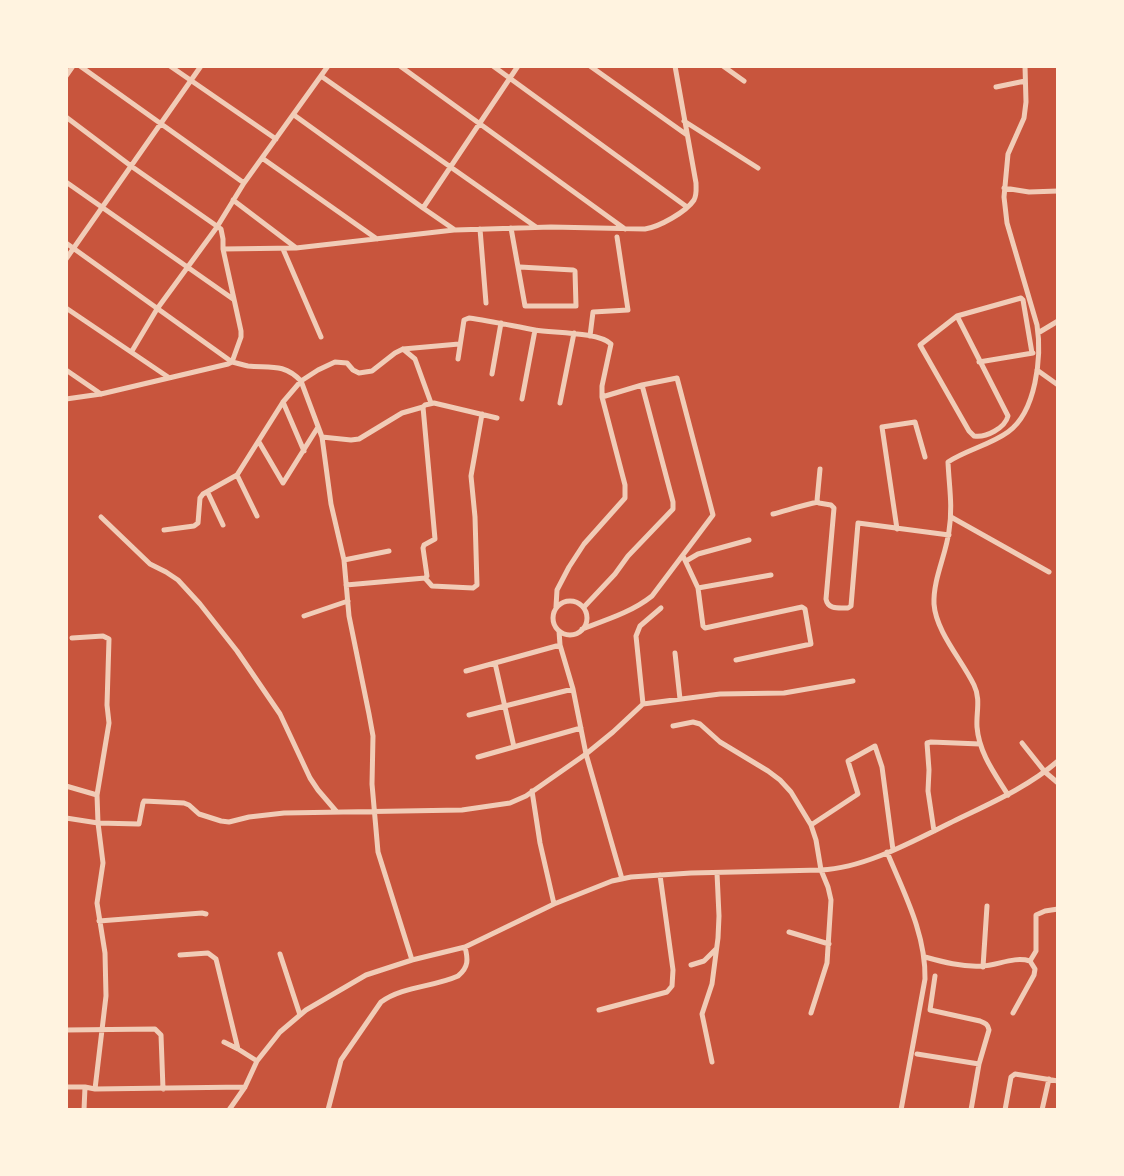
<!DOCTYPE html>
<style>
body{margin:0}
#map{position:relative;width:1124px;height:1176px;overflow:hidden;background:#c8553d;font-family:Commissioner,sans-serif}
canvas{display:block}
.frame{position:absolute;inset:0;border:68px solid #fff3e0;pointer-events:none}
</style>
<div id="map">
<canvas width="1124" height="1176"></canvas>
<div class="frame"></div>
</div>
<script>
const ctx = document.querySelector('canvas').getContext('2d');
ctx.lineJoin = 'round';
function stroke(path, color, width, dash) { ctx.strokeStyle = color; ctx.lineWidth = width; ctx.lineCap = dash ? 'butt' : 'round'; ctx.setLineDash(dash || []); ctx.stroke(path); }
const minor = new Path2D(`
 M80,66L244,183
 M170,66L276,139
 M400,66L625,229
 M493,66L687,207
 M518,66L423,208L455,230L551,227L645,229C659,227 686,212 694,200C697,194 696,189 696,183L675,66
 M590,66L687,135
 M723,66L744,81
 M66,76L73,66
 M321,76L536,227
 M996,87L1025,81
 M294,115L423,208
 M66,117L131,166L221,229L223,239V249L241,331V337L232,362L228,364L101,394L66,399
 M684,121L758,168
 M262,158L377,239
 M66,182L233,299
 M1004,188L1029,192L1058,191
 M233,200L295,247
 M511,228L525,306H576L575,271L573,270L520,267
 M480,229L486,303
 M66,243L232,362C237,363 243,365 248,366C270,368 284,363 301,381L322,437L331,504L344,560L349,616L369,714L373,736L372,784L378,852L412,960
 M223,249L296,248L454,230
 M283,249L321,337
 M66,259L201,66
 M66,308L168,377
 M957,316L1008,416C1005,428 986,438 974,436L969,431L920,345L957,316L1021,298L1023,300L1032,353
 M1038,333L1058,321
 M590,336L593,312L628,310L617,237
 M403,349L415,359L431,403
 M132,351L157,309L217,227L244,183L328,66
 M458,359L464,320L469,318C491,321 513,326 535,330C554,333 599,332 611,344L602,386V397L625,485V498L584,544L569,567L557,590L556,607
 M979,362L1033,353
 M66,370L101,394
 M1037,370L1058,385
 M492,374L501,323
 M522,399L535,330
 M283,402L304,451
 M560,403L574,333
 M322,437L351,440L359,439L402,413L423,407L425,405L434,403L497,418
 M259,442L283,483L318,427
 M820,469L817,501L819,503L831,505L834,508L826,599C828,610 839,608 848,608L851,606L858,523L949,535
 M237,475L257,516
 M208,493L223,525
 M773,514C788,510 803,505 818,502
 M101,517L150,564L166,572L178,580L200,604L237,651L280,714L310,778L318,790L336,811
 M951,517L1049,572
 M897,529L882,427L915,422L925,457
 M164,530L194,526L198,523L200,498L203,494L237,475L283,402L301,381L318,370L335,362L347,363L353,370L359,373L372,371L395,353L403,349L459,344
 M683,556L698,588L703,626L705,628L802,607L805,609L811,644L736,660
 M344,560L389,551
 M686,561L698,554L749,540
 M425,578L432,586L473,588L477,585L475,517L471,476L482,414
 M346,585L425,578L427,576L423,548L424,545L435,539L423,407
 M698,588L771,575
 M553 618a17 17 0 1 1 34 0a17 17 0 1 1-34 0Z
 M584,607L615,574L628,556L673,509V502L642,385
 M304,616L348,601
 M582,629C606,620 632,612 652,596L713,515L677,378L642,385L602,397
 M559,631L560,645L573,689L586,754L622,879
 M72,638L103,636L109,639L107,705L109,723L97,795L98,823L103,863L97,903L105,953L106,996L95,1089
 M675,653L680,699
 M495,663L514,747
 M466,671L560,645
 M643,704L636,636L640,626L661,608
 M469,715L573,689
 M673,726L693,722L700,724L720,742L768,771L780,780L791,792L811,825L816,840L821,870L828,887L831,900L827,963L811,1013
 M1022,743L1045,772L1058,783
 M478,757L581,728
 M66,786L97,795
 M532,791L540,843L554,904
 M1008,795C995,774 979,753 977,727C976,713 981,699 974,685C962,660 936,632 934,604C933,579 946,555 949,531C953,506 949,486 948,462C966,450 990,445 1008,432C1036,412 1042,357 1037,325L1007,223L1004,197L1008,154L1024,118L1026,102L1025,66
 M66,818L98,823L139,824L143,803L144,801L184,803L189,805L199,814L221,821L229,822L249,817L284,813L462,810L510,803L526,796L586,754L613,732L643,704L720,694L784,693L853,681
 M811,825L858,794L848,761L875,746L882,767L893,850
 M934,831L928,791L929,770L927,743L931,742L980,744
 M887,852C904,893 926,934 925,979L901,1110
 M99,921L202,913L206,914
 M789,932L829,944
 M280,954L300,1015
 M180,955L208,953L216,959L238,1049
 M925,957C943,962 962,967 981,966C997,966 1013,956 1030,961L1035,969L1034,975L1013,1013
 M1030,961L1036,951V915L1045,911L1058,909
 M691,965L704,961L716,949
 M983,967L987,906
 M935,976L930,1010L980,1021C985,1023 988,1024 989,1030L979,1064L971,1110
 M599,1010L667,992L672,986L673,970L660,875
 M66,1030L155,1029L161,1035L163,1089
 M224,1042L238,1049L257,1061
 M917,1054L979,1064
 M712,1062L702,1014L712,984L718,938L719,916L717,873
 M66,1087H85L95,1089L245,1087
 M84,1110L85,1087
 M229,1110L245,1087L257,1061L280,1032L306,1010L366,975L412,960L465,947L554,904L612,881L631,877L691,873L821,870C866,868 915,840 956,820C991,803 1028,787 1058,761
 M328,1110L341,1060L381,1002C403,986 434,987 458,976C469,967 468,959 465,947
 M1005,1110L1011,1077L1015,1074L1058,1081
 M1042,1110L1049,1079`);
stroke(minor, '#f1ccb7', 5);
</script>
